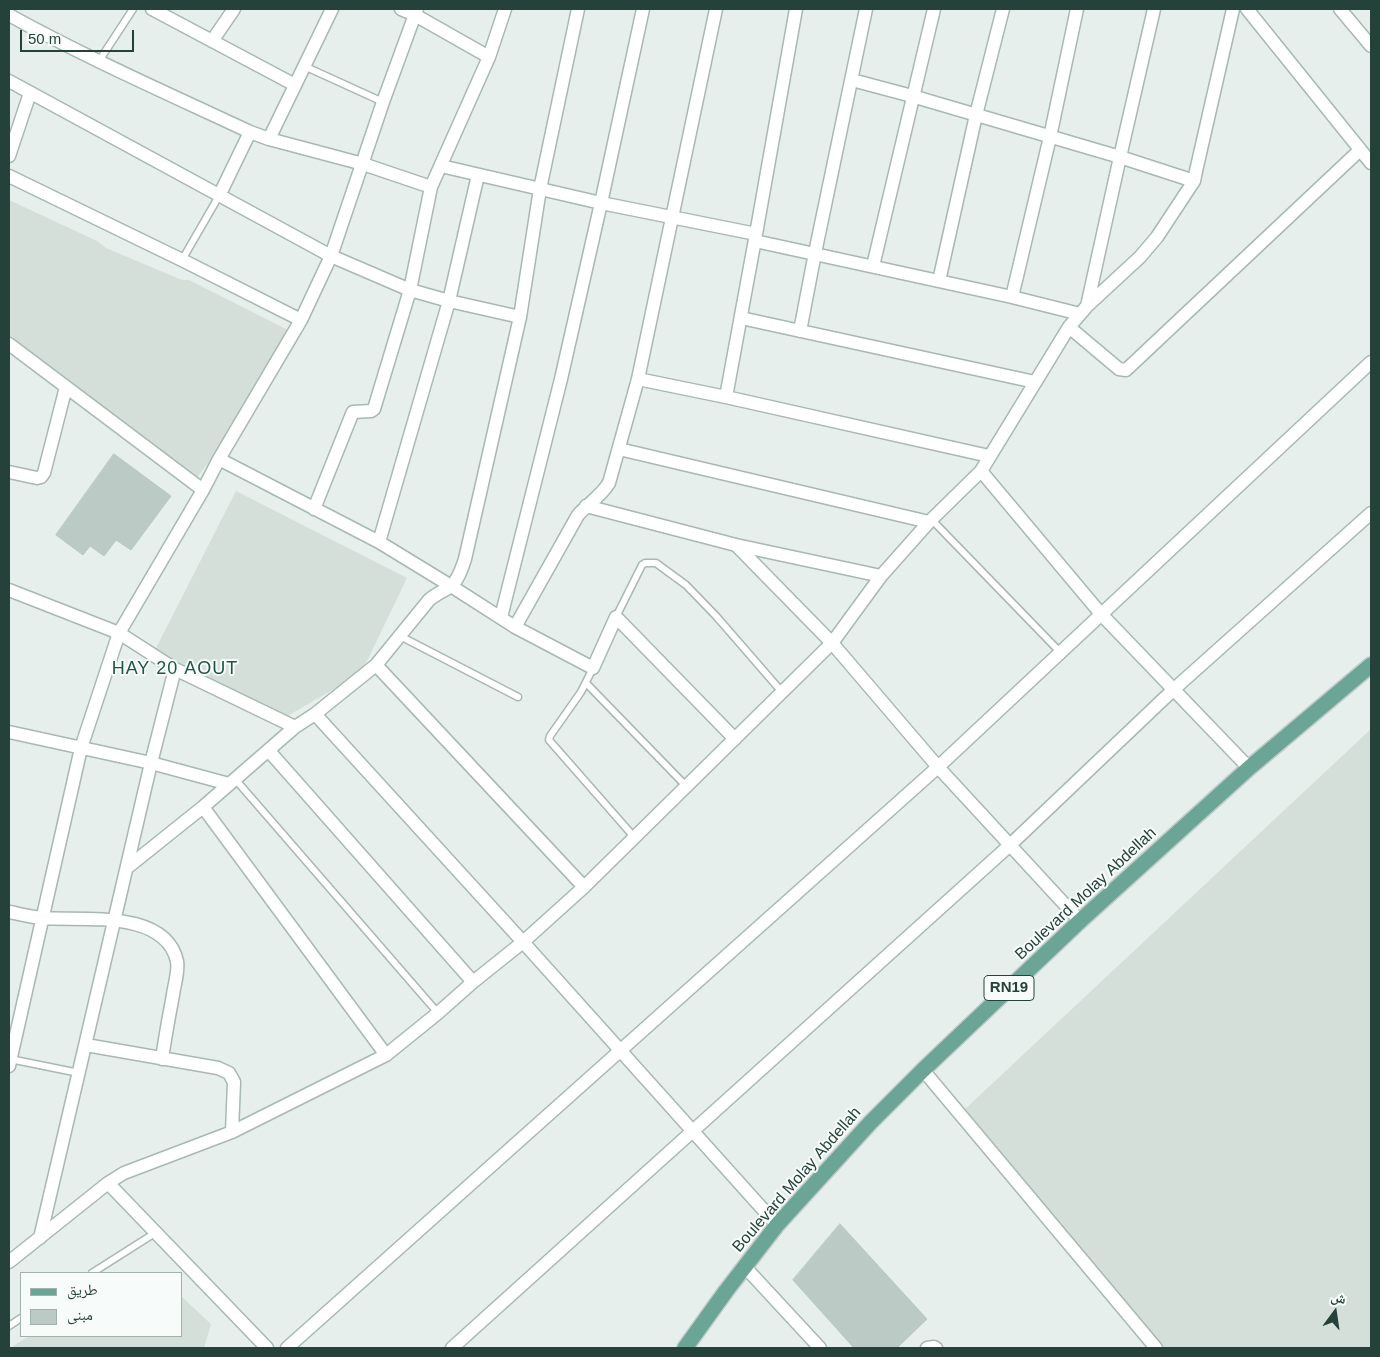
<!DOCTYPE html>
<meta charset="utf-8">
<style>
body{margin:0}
#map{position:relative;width:1380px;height:1357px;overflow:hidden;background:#e6efeb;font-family:Helvetica,"Noto Naskh Arabic",sans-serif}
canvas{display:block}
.frame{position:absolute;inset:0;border:10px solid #24423a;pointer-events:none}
.legend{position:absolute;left:20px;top:1272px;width:162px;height:65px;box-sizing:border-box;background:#f7fbf9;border:1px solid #a3b1ad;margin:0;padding:6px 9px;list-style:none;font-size:15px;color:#24423a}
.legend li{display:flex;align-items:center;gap:10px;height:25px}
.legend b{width:25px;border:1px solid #a3b1ad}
.north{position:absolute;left:1310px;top:1287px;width:50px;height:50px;-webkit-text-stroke:4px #f7fbf9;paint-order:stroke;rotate:14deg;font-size:14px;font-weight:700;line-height:20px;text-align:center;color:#24423a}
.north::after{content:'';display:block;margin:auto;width:18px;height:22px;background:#24423a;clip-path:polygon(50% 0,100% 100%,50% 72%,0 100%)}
.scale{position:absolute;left:20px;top:30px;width:114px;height:22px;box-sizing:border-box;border:2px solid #24423a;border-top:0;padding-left:6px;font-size:15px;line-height:18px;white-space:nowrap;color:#24423a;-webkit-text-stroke:4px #f7fbf9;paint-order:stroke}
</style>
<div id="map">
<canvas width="1380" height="1357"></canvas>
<div class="frame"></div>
<ul class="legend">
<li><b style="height:6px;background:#6aa596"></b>طريق</li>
<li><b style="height:14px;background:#bbcac4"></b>مبنى</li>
</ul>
<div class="north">ش</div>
<div class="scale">50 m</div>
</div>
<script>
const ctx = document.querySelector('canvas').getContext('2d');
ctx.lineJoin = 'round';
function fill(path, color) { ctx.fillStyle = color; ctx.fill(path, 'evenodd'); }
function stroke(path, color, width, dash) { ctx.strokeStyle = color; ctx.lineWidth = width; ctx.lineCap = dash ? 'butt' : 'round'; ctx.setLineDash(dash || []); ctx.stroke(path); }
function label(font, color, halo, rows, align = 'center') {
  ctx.font = font + ' Helvetica,sans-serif'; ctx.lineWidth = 4; ctx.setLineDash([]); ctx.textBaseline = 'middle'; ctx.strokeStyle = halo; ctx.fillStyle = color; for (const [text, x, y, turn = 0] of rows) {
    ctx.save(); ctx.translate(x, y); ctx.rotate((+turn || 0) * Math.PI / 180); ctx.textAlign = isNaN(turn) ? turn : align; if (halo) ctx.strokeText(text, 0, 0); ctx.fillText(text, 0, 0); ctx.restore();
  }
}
const built = new Path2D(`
 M9,200L97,241L106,248L182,280H189L290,331L269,381L196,479L9,343Z
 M236,491L407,578L367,661L358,675L284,718L154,652Z
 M1371,729V1348H1158L964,1110Z
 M181,1296L211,1324L204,1348H10L29,1336H181Z`);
const building = new Path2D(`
 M114,454L171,496L131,550L116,540L104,556L90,546L83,555L56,535Z
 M840,1224L927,1319L897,1348H854L793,1280Z`);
const service = new Path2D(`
 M99,61L133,9
 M304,66L383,102
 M182,260L219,196
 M931,519L1060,652
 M616,617L642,565L645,563H656L686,585L716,616L782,692
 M400,636L518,697
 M593,668L581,692L550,736L549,740L635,838
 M586,683L687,787
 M235,779L438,1013
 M10,1059L79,1073
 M92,1273L155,1233
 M9,1326L21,1318`);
const minor = new Path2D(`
 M152,9L295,85
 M401,9L415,15L489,57
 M1247,9L1371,163
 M1340,9L1371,46
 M9,15C87,58 169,94 250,132L269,139L363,164L431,187
 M212,41L234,9
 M852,80L912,96L1120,157L1194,181
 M9,81L331,256L410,290L449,301L520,317
 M269,139L332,9
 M9,156L30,93
 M441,166L601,203L756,234
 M9,176L182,260L301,320
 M219,196L250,132
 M755,241L1012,297L1080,314
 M873,266L934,9
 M939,281L976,115L1003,9
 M1012,297L1050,137L1077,9
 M1087,306L1120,157L1154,9
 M741,318L1035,382
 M1069,327L1119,369L1126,370L1360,150
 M800,331L815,253L866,9
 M9,344L203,490
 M638,379L726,397L989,456
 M726,397L756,234L796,9
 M619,449L929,522
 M219,459L379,542L451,586L515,627L593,668L616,617L735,739
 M981,471L1101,614L1249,768
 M9,472L37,478L41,477L44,473L66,387
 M586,506L736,545L881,576
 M314,509L352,414L353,412L371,411L374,409L410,290L431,187L489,57L505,9
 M379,542L449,301L478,175
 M736,545L832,643L938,767L1080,921
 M9,590L119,633L81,748L9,1066
 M501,617L561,379L601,203L643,9
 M515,627L578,515C588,504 601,496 609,483L638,379L716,9
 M376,665L584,887
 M315,714L523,942L777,1225
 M295,727L175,669L119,633L203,490L219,459L301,320L331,256L383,102L417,9
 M9,732L151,763L229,784
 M269,751L473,982
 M203,807L386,1055
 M128,867L203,807L295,727L315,714L376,665L429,600C436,594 443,591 450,587C458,581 462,568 465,559L520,317L540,189L578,9
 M9,912C20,914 31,917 43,918C82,921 165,909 177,961C179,972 174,985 173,995C169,1016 165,1038 162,1059
 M86,1045L218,1068L229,1073L234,1082L232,1132
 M923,1070L1156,1348
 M108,1183L267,1348
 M40,1238L151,763L175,669
 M9,1262L108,1183L124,1173L232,1132L386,1055L438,1013L473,982L523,942L584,887L832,643L881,576L929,522L981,471L1069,327L1087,306L1140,257L1157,237L1188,190L1194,181L1196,171L1233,9
 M745,1267L820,1348
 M287,1348L938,767L1371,362
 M452,1348L1010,845L1173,690L1371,513
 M927,1348L934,1347L936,1348`);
const primary = new Path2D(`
 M685,1348L726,1291L777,1225L870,1123L923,1070L1080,921L1249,768L1371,665`);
const shields = [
 [1009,988,50]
];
const shieldNames = [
 ["RN19",1009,988]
];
const streetNames = [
 ["Boulevard Molay Abdellah",1086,894,-43],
 ["Boulevard Molay Abdellah",797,1180,-49]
];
const neighbourhoodNames = [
 ["HAY 20 AOUT",175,669]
];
fill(built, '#d4dfda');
fill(building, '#bbcac4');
stroke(building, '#b8c9c2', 1);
stroke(service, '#a8b8b2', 9);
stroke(minor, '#a8b8b2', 15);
stroke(primary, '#c2cac8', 18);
stroke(service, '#fff', 6);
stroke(minor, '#fff', 12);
stroke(primary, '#6aa596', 15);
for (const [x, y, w] of shields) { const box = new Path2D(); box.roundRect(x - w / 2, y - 12.5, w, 25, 4); ctx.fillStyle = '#f7fbf9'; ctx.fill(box); stroke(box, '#24423a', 1); }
label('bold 15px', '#24423a', null, shieldNames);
label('16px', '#24423a', '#f7fbf9', streetNames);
ctx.letterSpacing = '1px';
label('18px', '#1f5548', '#f7fbf9', neighbourhoodNames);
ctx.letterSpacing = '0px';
</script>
